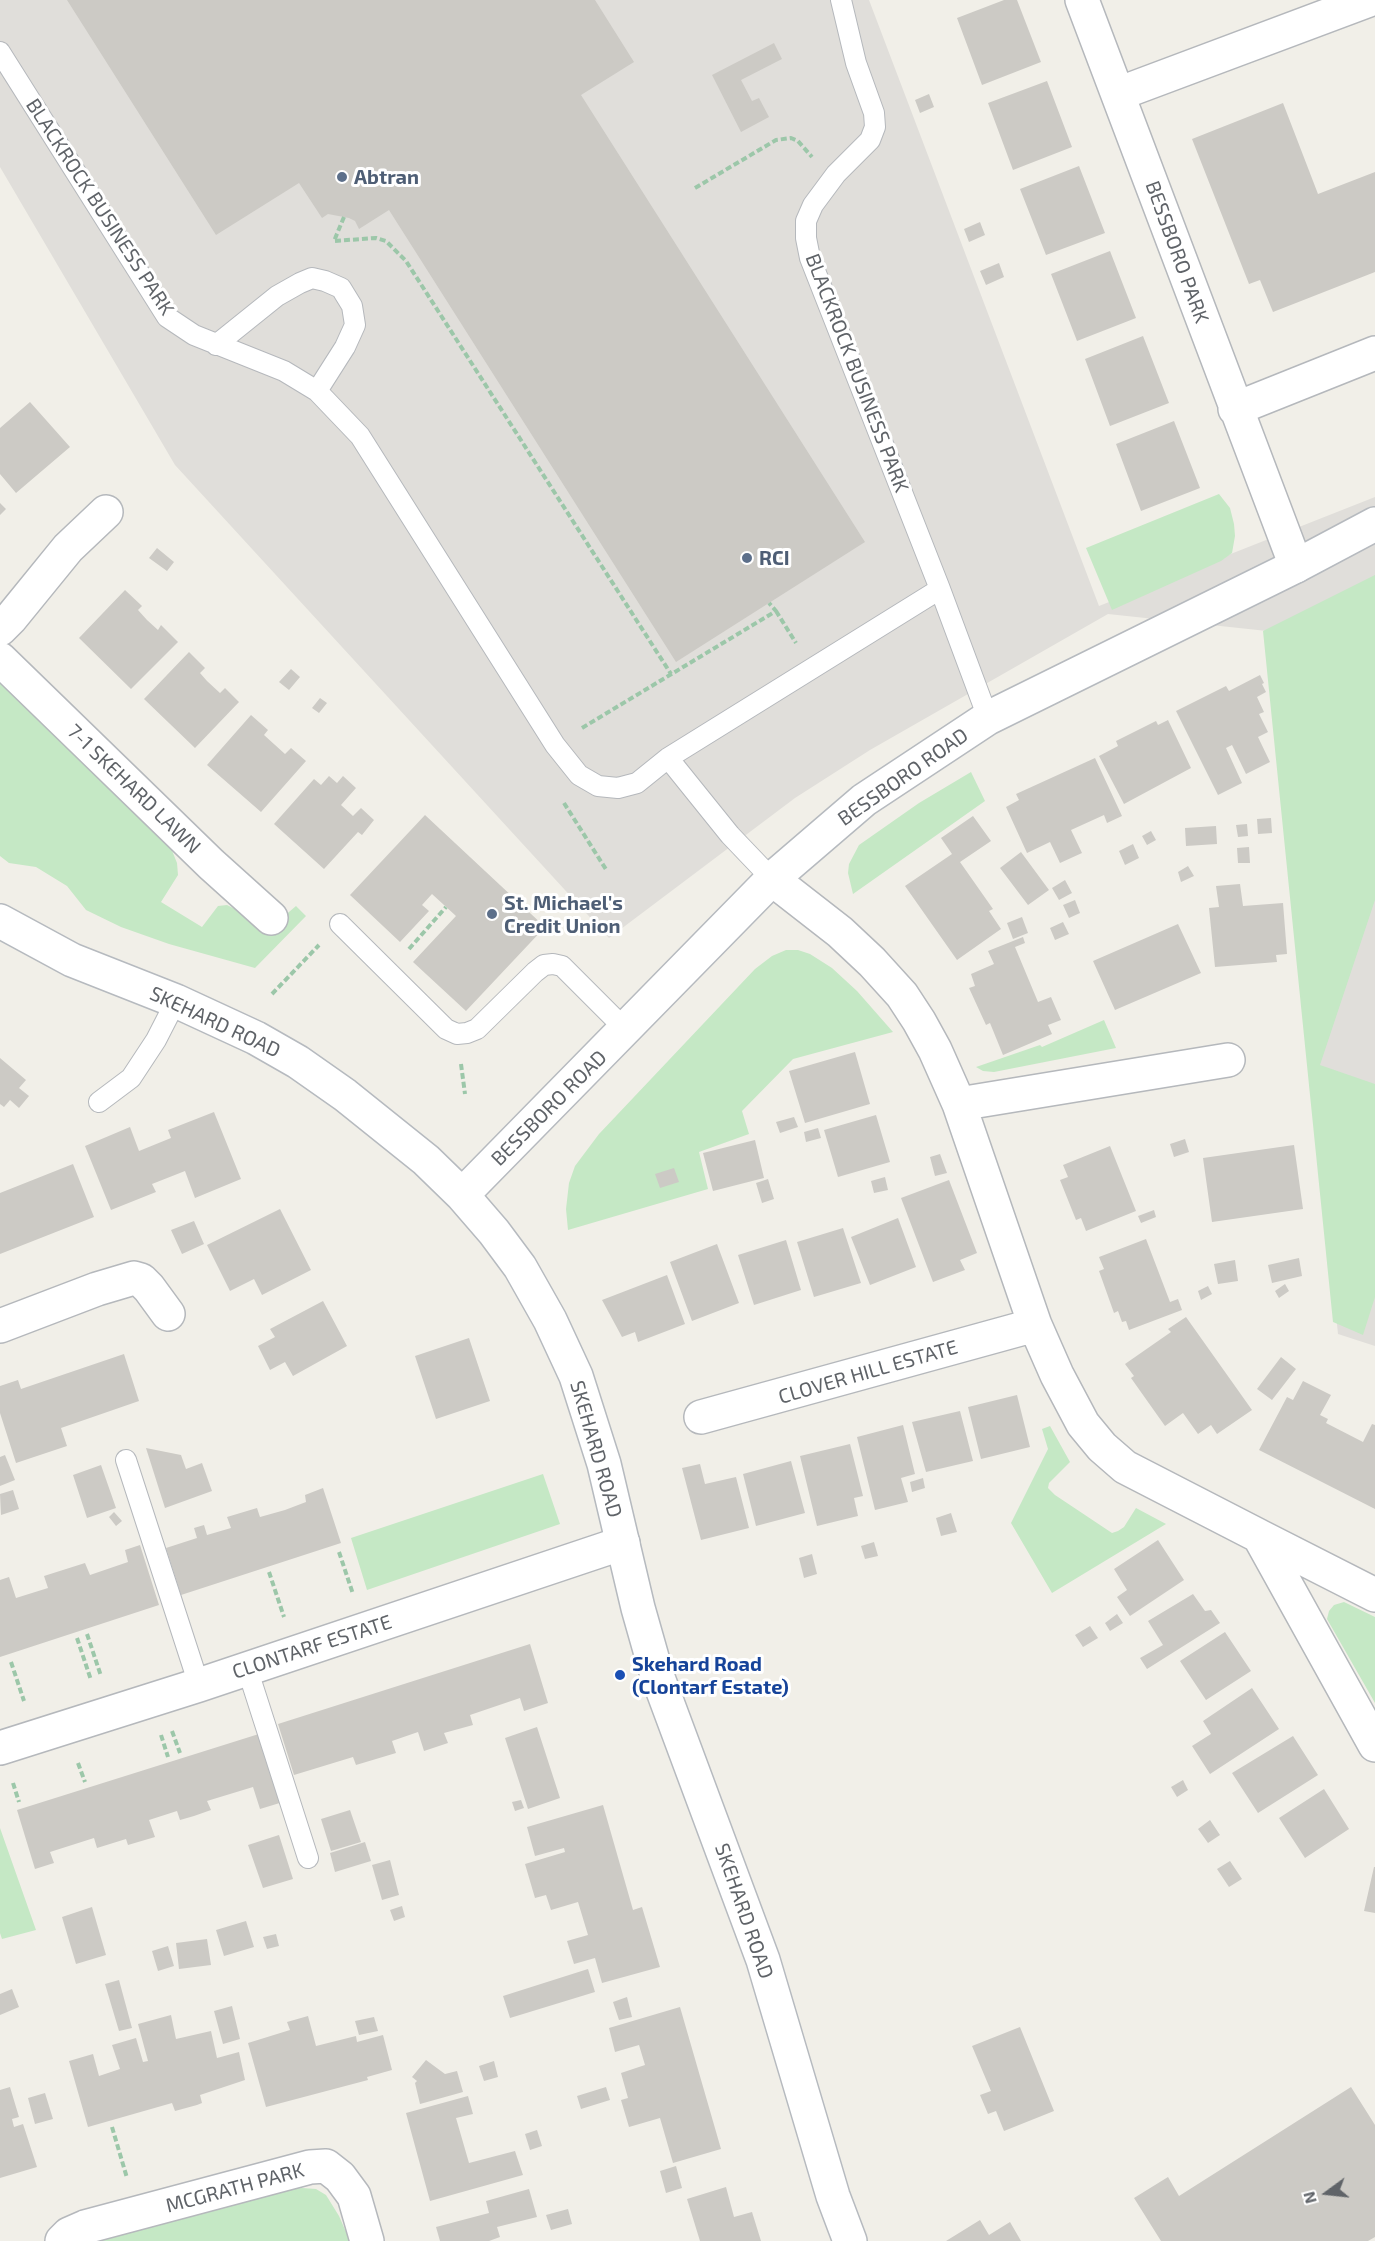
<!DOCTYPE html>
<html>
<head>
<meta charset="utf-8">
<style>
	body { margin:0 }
	#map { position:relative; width:1375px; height:2241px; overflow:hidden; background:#f1efe8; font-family:"Exo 2",sans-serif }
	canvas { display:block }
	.north { position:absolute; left:1297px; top:2163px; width:60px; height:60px; -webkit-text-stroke:4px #fff; paint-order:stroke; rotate:255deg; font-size:16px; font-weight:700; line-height:24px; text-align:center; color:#5f6368 }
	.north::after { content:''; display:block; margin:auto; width:21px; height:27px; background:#5f6368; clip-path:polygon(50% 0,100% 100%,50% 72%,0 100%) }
</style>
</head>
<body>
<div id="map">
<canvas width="1375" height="2241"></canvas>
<div class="north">N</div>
</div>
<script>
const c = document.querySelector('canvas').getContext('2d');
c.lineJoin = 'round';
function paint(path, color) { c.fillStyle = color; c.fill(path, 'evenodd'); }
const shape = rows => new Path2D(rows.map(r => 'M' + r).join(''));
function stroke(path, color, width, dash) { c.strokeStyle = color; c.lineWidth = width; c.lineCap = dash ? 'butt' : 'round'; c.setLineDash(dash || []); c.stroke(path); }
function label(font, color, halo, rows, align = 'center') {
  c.font = font + ' "Exo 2",sans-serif'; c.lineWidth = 6; c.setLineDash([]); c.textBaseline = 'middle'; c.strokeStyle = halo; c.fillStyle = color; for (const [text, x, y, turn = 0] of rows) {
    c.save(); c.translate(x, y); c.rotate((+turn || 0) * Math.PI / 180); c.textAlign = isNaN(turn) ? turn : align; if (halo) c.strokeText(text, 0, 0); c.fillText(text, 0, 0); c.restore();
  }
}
paint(shape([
	[0,0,869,0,1099,606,1375,497,1375,1346,1338,1334,1267,631,1108,614,870,750,795,798,609,938,175,465,0,167]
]), '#e0deda');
paint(shape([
	[1219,494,1230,508,1234,524,1235,536,1232,553,1221,561,1112,610,1086,548],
	[1375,575,1375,900,1320,1065,1375,1084,1375,1297,1363,1335,1333,1322,1263,631],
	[0,679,169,843,177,863,178,875,161,902,202,927,218,906,227,905,267,925,276,923,296,906,306,916,255,968,169,944,121,927,86,910,67,886,36,867,9,863,0,856],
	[971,772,985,801,853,894,848,873,849,864,859,845,919,803],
	[786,950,798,950,810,954,832,968,857,991,893,1032,793,1059,742,1111,749,1134,699,1152,708,1189,568,1230,566,1209,569,1183,575,1166,599,1134,755,969,772,956],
	[1104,1020,1116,1048,994,1072,983,1071,976,1067,1040,1045,1042,1047],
	[1050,1426,1070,1462,1049,1483,1048,1488,1055,1495,1112,1533,1118,1531,1124,1527,1136,1508,1166,1524,1052,1593,1011,1523,1048,1449,1042,1429],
	[543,1474,560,1524,367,1590,351,1538],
	[1344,1602,1375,1617,1375,1703,1327,1619,1329,1611,1334,1605],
	[0,1828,36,1930,2,1939,0,1933],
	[302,2188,316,2189,326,2195,339,2216,350,2241,87,2241,280,2190]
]), '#c5e8c5');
paint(shape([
	[67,0,595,0,634,62,581,95,865,542,676,662,389,210,359,229,355,221,349,218,328,214,322,218,299,183,216,235],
	[1004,0,1017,0,1041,62,982,85,957,18],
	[774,43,782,59,741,80,752,101,759,98,769,117,741,132,712,75],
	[1047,81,1072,147,1013,170,988,103],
	[929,94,934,107,920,113,915,100],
	[1283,103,1318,194,1375,172,1375,272,1273,312,1260,280,1249,284,1192,139],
	[1079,166,1105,233,1046,255,1020,189],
	[980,222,985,235,969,242,964,229],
	[1110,251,1136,318,1077,341,1051,274],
	[999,263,1004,277,986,285,980,271],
	[1143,336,1169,403,1110,426,1085,359],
	[30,402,70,447,16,493,0,474,0,428],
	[1174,421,1200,488,1141,511,1116,444],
	[0,503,6,509,0,515],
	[157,548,174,562,167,571,149,558],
	[125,590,142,606,138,610,147,620,158,630,161,625,178,642,131,689,79,638],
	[189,652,205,668,200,673,207,681,220,693,225,688,239,702,195,748,144,699],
	[291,669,300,677,289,690,279,682],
	[1260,675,1264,683,1262,684,1266,692,1257,697,1264,712,1259,714,1268,732,1258,737,1270,762,1246,774,1232,745,1226,748,1242,783,1218,795,1176,711,1226,686,1229,691],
	[320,698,327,703,319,713,312,708],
	[251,715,268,730,264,735,285,754,291,748,306,761,261,812,207,765],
	[1168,720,1191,768,1124,804,1099,756,1118,746,1116,741,1156,721,1158,725],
	[1095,758,1122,816,1107,823,1104,815,1071,830,1082,853,1060,863,1050,842,1027,853,1006,807,1019,800,1016,794],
	[329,776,337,783,343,776,356,788,341,805,353,816,361,808,374,820,362,835,358,832,324,869,274,824,314,779,321,785],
	[425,815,545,927,466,1011,413,962,456,916,432,894,422,905,429,911,400,942,350,895],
	[973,816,991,841,960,862,993,909,989,911,1001,929,957,960,905,886,952,854,941,838],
	[1271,818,1272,833,1258,834,1257,819],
	[1247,824,1248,836,1238,837,1236,825],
	[1216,826,1217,844,1186,846,1185,828],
	[1151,831,1156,840,1147,845,1142,836],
	[1133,844,1139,858,1125,865,1119,851],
	[1249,847,1250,863,1238,863,1237,848],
	[1021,852,1049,890,1028,905,1000,868],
	[1188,866,1194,876,1181,882,1178,872],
	[1065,880,1072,893,1059,900,1052,888],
	[1240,884,1243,906,1283,903,1287,954,1276,955,1277,962,1215,967,1209,908,1219,907,1216,886],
	[1075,900,1080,913,1069,918,1063,905],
	[1022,917,1028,933,1013,939,1007,923],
	[1063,922,1069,934,1055,940,1050,928],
	[1178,924,1201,973,1115,1010,1093,961],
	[1023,937,1025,943,1015,947,1038,1002,1051,997,1061,1020,1048,1025,1052,1034,1003,1055,990,1023,986,1025,969,988,975,986,971,974,994,964,988,951],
	[855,1052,870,1104,805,1123,789,1071],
	[0,1058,26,1080,19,1088,29,1096,19,1108,10,1100,4,1107,0,1104],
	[214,1112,241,1179,195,1198,185,1171,152,1184,156,1192,111,1210,85,1146,130,1127,139,1151,171,1138,168,1130],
	[876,1115,890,1162,838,1177,824,1130],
	[794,1117,798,1127,780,1133,776,1122],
	[818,1128,821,1138,806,1142,804,1132],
	[1185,1139,1189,1152,1174,1157,1170,1144],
	[755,1140,764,1178,713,1191,703,1153],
	[1294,1145,1303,1209,1212,1222,1203,1158],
	[1110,1146,1136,1211,1086,1231,1081,1218,1076,1220,1060,1180,1068,1177,1063,1165],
	[940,1154,947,1173,935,1176,930,1157],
	[73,1164,94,1217,0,1254,0,1193],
	[674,1168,679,1182,660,1188,655,1174],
	[885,1177,888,1190,874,1193,871,1181],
	[768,1179,774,1199,762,1203,756,1183],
	[949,1180,977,1253,960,1260,965,1270,933,1282,901,1198],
	[280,1209,311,1270,262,1295,254,1279,230,1291,207,1245],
	[1154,1210,1156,1217,1141,1223,1138,1216],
	[898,1218,916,1267,870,1285,851,1237],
	[194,1221,204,1244,182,1254,171,1230],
	[843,1228,861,1283,814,1297,797,1242],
	[1146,1239,1170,1302,1178,1299,1182,1310,1129,1330,1126,1321,1122,1322,1118,1311,1114,1313,1099,1271,1104,1269,1099,1257],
	[786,1240,801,1290,754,1305,738,1255],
	[717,1244,739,1303,692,1321,670,1262],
	[1299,1258,1302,1276,1272,1283,1268,1265],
	[1235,1260,1238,1281,1218,1284,1214,1264],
	[667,1275,685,1324,638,1342,635,1332,622,1337,602,1300],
	[1285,1284,1289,1291,1279,1298,1275,1291],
	[1208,1286,1212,1294,1201,1300,1198,1291],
	[323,1301,347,1346,293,1376,285,1362,270,1370,258,1346,275,1337,270,1329],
	[1186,1317,1252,1410,1217,1434,1211,1425,1198,1434,1183,1413,1165,1426,1131,1378,1134,1376,1125,1364,1171,1332,1168,1329],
	[469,1338,490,1401,436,1419,415,1356],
	[124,1354,139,1401,61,1428,67,1446,16,1463,0,1413,0,1386,18,1380,21,1389],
	[1281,1357,1296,1369,1272,1400,1257,1389],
	[1303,1381,1331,1395,1320,1415,1328,1419,1326,1423,1363,1442,1372,1424,1375,1425,1375,1509,1259,1450,1287,1397,1293,1400],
	[1017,1395,1030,1447,981,1459,968,1407],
	[960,1411,973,1461,926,1472,912,1422],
	[903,1425,915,1474,901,1478,908,1502,875,1510,857,1437],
	[850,1444,863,1496,854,1498,858,1516,817,1526,800,1456],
	[146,1448,181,1455,186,1469,202,1463,212,1491,165,1508],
	[5,1455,15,1480,0,1486,0,1457],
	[791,1461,805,1513,756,1526,743,1474],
	[700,1464,705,1484,736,1477,749,1528,701,1540,682,1468],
	[101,1465,116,1508,87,1518,73,1475],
	[923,1478,925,1488,912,1492,910,1482],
	[323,1488,341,1543,181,1595,166,1548,197,1538,194,1528,204,1525,207,1535,231,1528,227,1517,257,1508,260,1517,285,1510,306,1502,305,1495],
	[13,1490,19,1509,1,1515,0,1494],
	[114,1512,122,1521,116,1526,109,1517],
	[951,1513,957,1532,941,1536,936,1518],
	[1158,1540,1184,1580,1130,1616,1117,1597,1127,1590,1114,1569],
	[874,1542,878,1556,865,1559,861,1546],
	[140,1545,159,1605,0,1657,0,1580,9,1577,16,1598,48,1588,44,1576,85,1563,90,1575,128,1562,125,1550],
	[812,1554,817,1574,804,1578,799,1558],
	[1193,1594,1205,1611,1211,1610,1220,1623,1147,1669,1140,1658,1163,1645,1148,1621],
	[1117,1614,1123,1623,1110,1631,1105,1623],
	[1090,1626,1098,1638,1083,1647,1075,1635],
	[1225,1632,1251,1671,1206,1700,1180,1661],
	[530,1644,548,1703,524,1711,520,1698,470,1715,473,1725,444,1733,448,1743,424,1751,418,1732,392,1741,396,1753,356,1765,353,1757,294,1775,278,1724],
	[1252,1688,1279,1729,1210,1774,1192,1746,1211,1734,1203,1721],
	[537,1727,560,1798,528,1809,505,1738],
	[262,1733,283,1802,260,1809,253,1787,207,1801,211,1810,194,1816,180,1820,177,1811,149,1820,155,1837,128,1845,126,1839,97,1848,94,1838,50,1852,54,1863,35,1869,17,1810],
	[1293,1736,1318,1775,1258,1813,1232,1773],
	[1183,1780,1188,1790,1177,1797,1171,1787],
	[1324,1789,1349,1829,1305,1858,1279,1818],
	[521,1800,524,1808,515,1811,512,1802],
	[603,1805,633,1910,642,1907,660,1967,602,1983,595,1958,574,1964,567,1941,588,1935,578,1902,551,1910,546,1895,535,1898,525,1864,565,1852,564,1848,535,1856,527,1827],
	[350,1810,361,1842,331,1851,321,1819],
	[1210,1820,1220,1835,1208,1843,1198,1829],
	[279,1835,293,1879,263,1888,248,1845],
	[365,1842,371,1861,335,1872,330,1853],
	[390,1860,399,1895,382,1900,372,1865],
	[1230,1861,1242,1879,1229,1887,1217,1869],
	[1374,1867,1375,1867,1375,1913,1364,1911],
	[402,1906,405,1917,394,1921,390,1910],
	[92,1907,106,1955,76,1964,62,1917],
	[246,1921,254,1947,224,1956,216,1930],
	[276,1934,279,1946,267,1949,263,1937],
	[207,1939,211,1965,179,1969,176,1943],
	[168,1946,174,1966,158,1971,152,1951],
	[588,1969,595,1992,510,2018,503,1996],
	[119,1980,132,2028,119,2031,105,1984],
	[12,1989,19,2007,0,2015,0,1994],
	[627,1997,632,2017,619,2020,613,2002],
	[232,2006,240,2039,223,2044,214,2011],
	[680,2007,721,2149,673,2163,660,2118,629,2127,621,2100,628,2098,621,2073,645,2065,639,2045,615,2052,609,2028],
	[171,2015,176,2039,211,2031,217,2058,239,2052,245,2080,200,2095,202,2103,197,2105,175,2111,172,2103,88,2127,69,2061,93,2054,99,2076,120,2069,112,2045,136,2038,143,2062,148,2061,138,2024],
	[308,2016,316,2046,356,2036,357,2042,383,2035,392,2070,367,2077,368,2080,266,2107,248,2043,290,2030,287,2022],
	[374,2017,378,2031,359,2035,355,2021],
	[1020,2027,1054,2111,1004,2131,996,2111,988,2114,980,2095,991,2091,972,2046],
	[426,2060,445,2074,457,2071,463,2092,420,2104,415,2083,417,2081,412,2077],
	[494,2061,498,2077,484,2081,479,2066],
	[10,2087,19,2117,12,2119,14,2127,23,2124,37,2167,0,2178,0,2090],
	[606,2087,610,2100,581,2109,577,2096],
	[1351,2087,1375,2125,1375,2237,1368,2241,1161,2241,1134,2198,1168,2177,1179,2196],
	[45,2093,53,2119,35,2124,28,2098],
	[468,2096,473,2114,456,2118,469,2163,515,2151,523,2175,430,2201,406,2113],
	[537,2130,542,2146,530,2150,525,2134],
	[676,2166,682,2188,666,2193,660,2171],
	[726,2187,734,2217,752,2212,761,2241,700,2241,687,2199],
	[529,2189,537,2217,497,2227,500,2237,489,2241,440,2241,436,2227,489,2213,486,2201],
	[568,2209,572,2224,551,2230,546,2215],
	[980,2220,989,2235,1010,2222,1021,2241,946,2241]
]), '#cccac5');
const lane = shape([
	[0,52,167,317,194,335,284,371,317,391,360,436,555,745,579,775,598,786,618,788,637,783,668,758,940,589,810,258,806,238,806,221,813,205,836,174,870,140,875,127,874,113,856,63,841,0],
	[216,345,277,296,300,283,312,278,325,281,341,288,352,306,355,325,345,347,317,391],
	[940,589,988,718],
	[668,758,730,835,772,879],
	[340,924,446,1029,457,1034,467,1033,477,1029,535,972,544,965,553,964,562,966,626,1030],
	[99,1102,131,1078,156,1040,176,1001],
	[126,1460,199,1685],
	[247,1668,308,1858]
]);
const street = shape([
	[1082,0,1296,566],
	[1118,94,1369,0],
	[1235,409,1375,353],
	[0,629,11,618,68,548,106,512],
	[0,659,211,864,271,918],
	[772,879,840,932,872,962,902,995,919,1021,935,1050,959,1104],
	[1228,1060,959,1104,1035,1325,1057,1375,1083,1424,1102,1447,1125,1467,1259,1536,1375,1745],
	[0,1326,97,1289,134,1278,141,1280,149,1288,168,1314],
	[701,1417,1035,1325],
	[1259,1536,1375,1595],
	[0,1748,199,1685,623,1543],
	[62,2241,69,2234,85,2227,310,2167,326,2166,340,2177,354,2196,367,2241]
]);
const secondary = shape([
	[0,921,72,960,176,1001,256,1038,298,1062,345,1095,426,1160,462,1195,494,1232,520,1267,550,1320,576,1376,604,1464,638,1608,657,1675,763,1960,833,2196,850,2241],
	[462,1195,772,879,864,800,988,718,1296,566,1375,524]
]);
stroke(lane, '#b5b8bc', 22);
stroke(street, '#b5b8bc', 36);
stroke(secondary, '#b6babf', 36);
stroke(shape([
	[695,188,776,140,791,138,798,141,812,157],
	[344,217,334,241,376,238,386,241,406,261,671,674],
	[776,611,796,643],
	[582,728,776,611,769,603],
	[564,803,607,871],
	[409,949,446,907],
	[272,994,319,945],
	[461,1064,465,1094],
	[339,1552,353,1594],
	[269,1572,284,1617],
	[87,1634,101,1676],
	[77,1638,91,1680],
	[11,1662,24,1701],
	[172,1731,180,1753],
	[161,1735,168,1757],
	[78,1763,85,1782],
	[13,1783,19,1802],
	[112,2127,127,2178]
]), '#9cc7a9', 4, [6, 3]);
stroke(lane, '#fff', 20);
stroke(street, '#fff', 33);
stroke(secondary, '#fff', 33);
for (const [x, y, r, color] of [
	[342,177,6,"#5c6f8a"],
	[747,558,6,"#5c6f8a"],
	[492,914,6,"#5c6f8a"],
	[620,1675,6,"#1a4fb4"]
]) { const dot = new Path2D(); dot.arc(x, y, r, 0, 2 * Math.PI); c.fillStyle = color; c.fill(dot); stroke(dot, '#fff', 2); }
label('bold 20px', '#4e5e75', '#fff', [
	["Abtran",354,177],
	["RCI",759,558],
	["St. Michael's",504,903],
	["Credit Union",504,926]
], 'left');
label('20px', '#5f6368', '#fff', [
	["BLACKROCK BUSINESS PARK",100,207,57],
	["BESSBORO PARK",1177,252,70],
	["BLACKROCK BUSINESS PARK",857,373,69],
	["BESSBORO ROAD",903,777,-35],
	["7-1 SKEHARD LAWN",134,789,44],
	["SKEHARD ROAD",215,1022,25],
	["BESSBORO ROAD",549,1108,-45],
	["CLOVER HILL ESTATE",868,1372,-16],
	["SKEHARD ROAD",596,1449,74],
	["CLONTARF ESTATE",312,1647,-18],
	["SKEHARD ROAD",744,1911,71],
	["MCGRATH PARK",235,2188,-15]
]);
label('bold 20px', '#164399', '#fff', [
	["Skehard Road",632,1664],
	["(Clontarf Estate)",632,1687]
], 'left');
</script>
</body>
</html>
